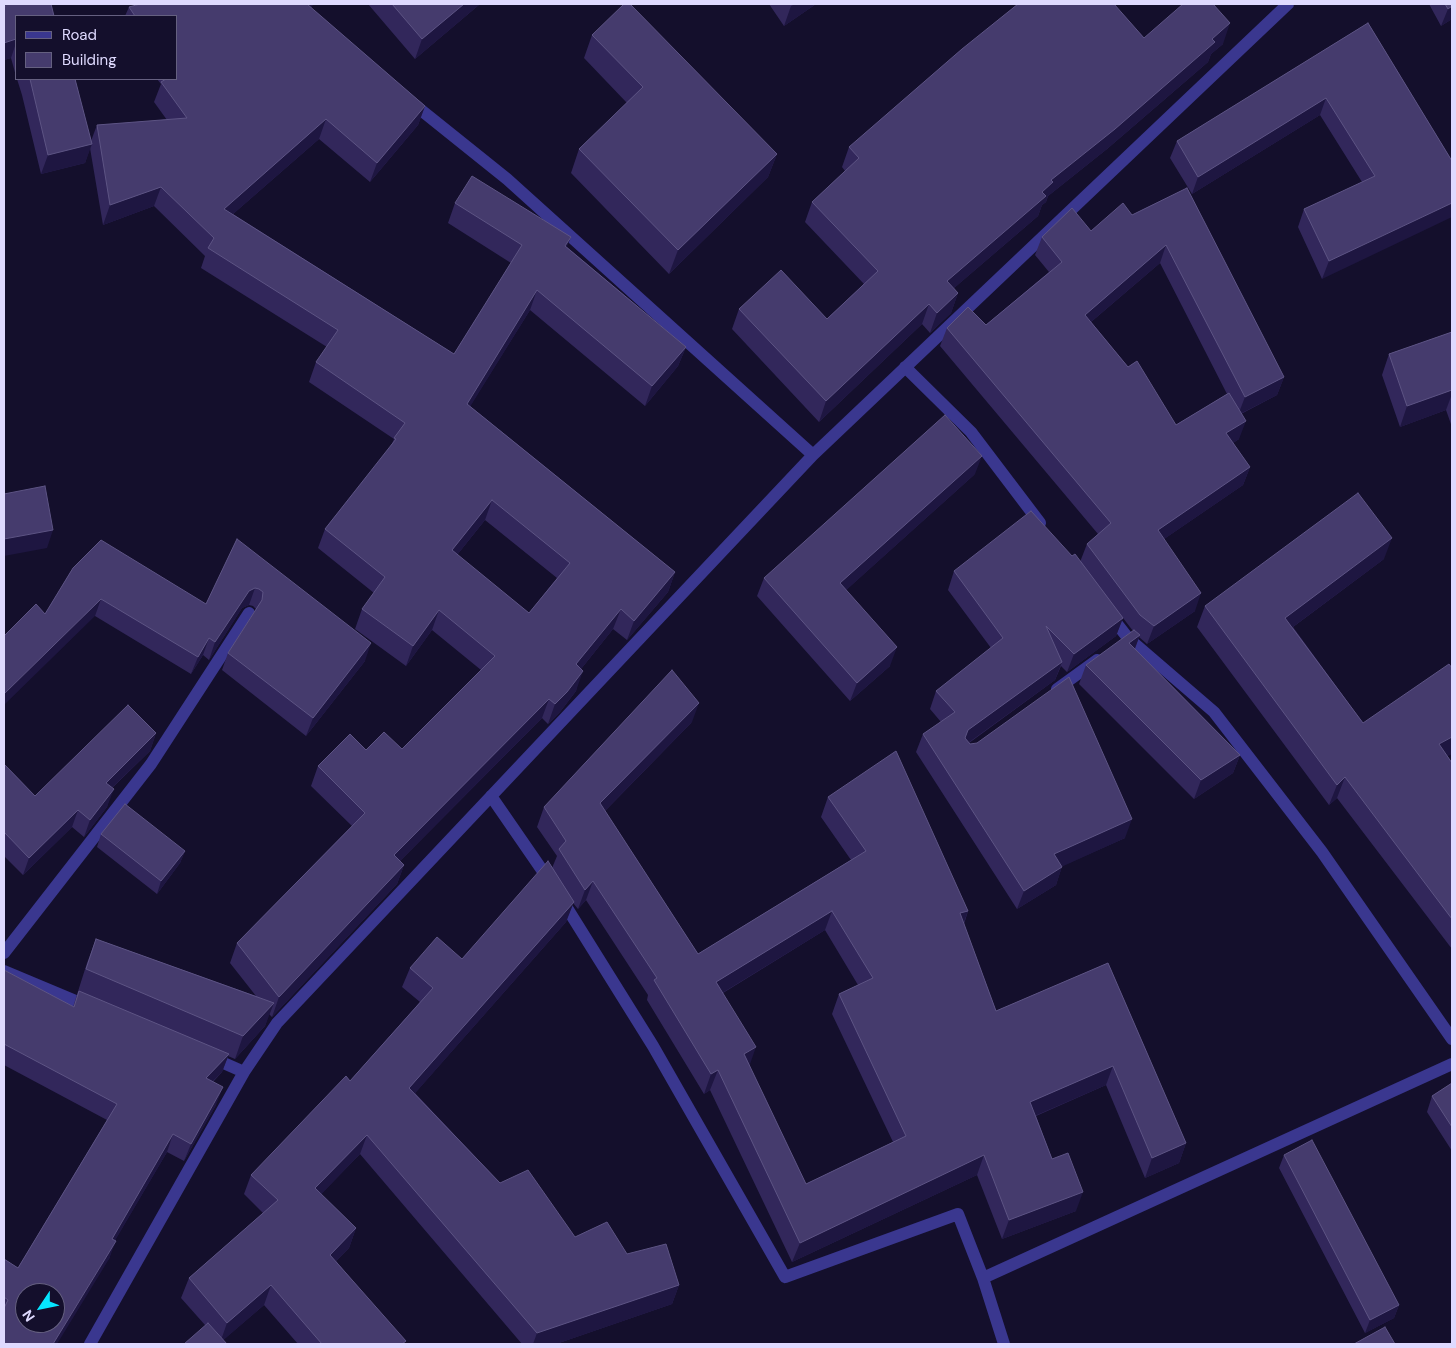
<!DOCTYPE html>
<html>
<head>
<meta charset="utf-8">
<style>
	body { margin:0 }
	#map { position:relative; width:1456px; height:1348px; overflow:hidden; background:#140f2c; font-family:"DM Sans",sans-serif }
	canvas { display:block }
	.frame { position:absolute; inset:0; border:5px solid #dfdaff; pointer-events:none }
	.legend { position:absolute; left:15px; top:15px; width:162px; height:65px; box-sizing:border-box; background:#140f2c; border:1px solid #656080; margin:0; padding:6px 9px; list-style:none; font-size:15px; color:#dfdaff }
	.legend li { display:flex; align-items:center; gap:10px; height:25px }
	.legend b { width:25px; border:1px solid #656080 }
	.north { position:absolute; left:15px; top:1283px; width:50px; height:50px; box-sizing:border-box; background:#140f2c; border:1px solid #656080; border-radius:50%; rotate:236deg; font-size:14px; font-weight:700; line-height:20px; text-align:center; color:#dfdaff }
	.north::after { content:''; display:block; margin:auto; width:18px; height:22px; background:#06e5ff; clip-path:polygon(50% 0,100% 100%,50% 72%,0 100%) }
</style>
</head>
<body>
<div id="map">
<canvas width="1456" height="1348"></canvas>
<div class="frame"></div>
<ul class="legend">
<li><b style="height:6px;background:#3a378f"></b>Road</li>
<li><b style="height:14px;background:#453b6d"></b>Building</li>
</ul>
<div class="north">N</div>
</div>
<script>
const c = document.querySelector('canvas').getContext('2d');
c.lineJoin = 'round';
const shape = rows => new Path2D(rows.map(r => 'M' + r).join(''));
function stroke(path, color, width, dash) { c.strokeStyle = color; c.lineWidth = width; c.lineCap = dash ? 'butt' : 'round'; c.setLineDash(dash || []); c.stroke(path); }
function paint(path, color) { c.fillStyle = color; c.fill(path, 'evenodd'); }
stroke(shape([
	[411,102,507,179,813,455],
	[905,367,971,432,1040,523],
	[1110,615,1128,638,1214,712,1322,852,1452,1039],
	[1057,689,1097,660],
	[491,796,551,883],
	[562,900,653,1046,785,1277,958,1214,983,1278,1452,1064],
	[4,953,151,764,249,613],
	[4,971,90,1007],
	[210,1057,244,1072],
	[983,1278,1004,1344],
	[90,1344,244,1072,277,1023,813,455,1288,4]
]), '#3a378f', 12);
paint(shape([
	[4,4,16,16,16,76,11,58,4,60],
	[313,4,311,8,425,106,418,125,370,182,319,139,233,214,454,354,511,263,448,223,455,203,567,247,686,347,678,366,645,406,530,310,470,406,675,572,668,592,627,640,613,629,581,669,576,691,560,712,548,724,542,718,400,861,404,865,397,884,272,1017,269,1014,265,1026,235,1059,228,1056,222,1072,213,1082,216,1105,184,1161,167,1152,115,1240,109,1259,4,1344,4,1259,18,1268,107,1120,4,1065,4,970,73,1007,87,963,96,939,256,996,230,963,237,943,352,826,311,786,318,766,366,750,402,749,481,670,432,630,406,666,355,629,362,609,374,593,318,548,325,529,391,446,394,439,309,382,316,362,327,347,201,268,205,256,154,206,103,225,90,148,85,163,41,174,22,95,17,79,75,79,91,141,97,125,167,120,154,102,161,84,157,79,176,79,176,16,125,16,129,7],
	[485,520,557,578,529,613,457,555],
	[368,4,480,4,415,59],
	[769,4,816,4,784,26],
	[1429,4,1452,4,1452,19,1441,26],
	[1368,23,1452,161,1322,279,1298,227,1304,209,1362,182,1320,115,1192,194,1170,158,1177,141],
	[592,35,777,154,768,177,669,274,571,173,579,149,627,103,584,58],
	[1144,38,1223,44,1211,54,1208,62,1107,149,1048,196,1046,202,1042,205,1038,216,954,288,958,293,951,313,930,333,922,324,819,422,732,329,739,309,827,319,864,284,805,222,812,202,845,171,842,167,849,147],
	[1187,188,1284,377,1277,395,1241,414,1239,439,1233,443,1250,467,1243,485,1164,539,1195,611,1147,644,1139,637,1135,649,1240,755,1233,773,1194,799,1079,684,1086,665,1133,631,1123,618,1116,636,1067,672,1061,666,1055,680,969,743,1125,838,1062,866,1056,885,1017,909,916,752,923,734,941,722,930,709,936,691,991,648,948,590,954,571,1072,556,1080,562,1087,544,1098,534,940,346,947,328,986,325,1049,272,1035,255,1042,237,1091,231,1132,215],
	[1160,263,1227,394,1176,425,1091,322],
	[1452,332,1452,427,1446,410,1400,427,1382,375,1389,354],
	[975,474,846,590,890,666,850,701,757,596,764,578],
	[237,539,365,661,306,736,222,670,228,653,256,609,253,606,249,605,242,608,209,660,203,655,191,674,95,616,45,614,73,568,206,604],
	[1384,559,1293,627,1363,723,1448,757,1452,763,1452,949,1337,798,1329,805,1197,627,1205,606],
	[692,722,605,811,698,954,851,860,821,817,828,797,968,911,964,924,996,1011,1108,963,1186,1143,1179,1163,1145,1178,1106,1085,1036,1116,1052,1159,1076,1211,1002,1239,977,1175,792,1262,710,1090,704,1094,647,1000,648,995,586,900,578,909,573,903,566,922,415,1093,500,1183,575,1237,627,1254,679,1285,672,1304,556,1344,522,1344,360,1154,321,1194,356,1228,349,1248,336,1261,405,1344,298,1344,264,1305,223,1340,205,1325,181,1298,189,1278,263,1213,244,1194,251,1175,350,1081,420,1002,402,987,410,968,462,959,552,868,557,856,537,827,544,807],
	[825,930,858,985,839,994,832,1014,893,1142,806,1184,749,1065,723,993],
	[156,733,150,751,112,788,107,807,84,837,72,827,23,875,4,856,4,764,35,796],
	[101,834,185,851,180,863,157,894,97,847],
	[1452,1083,1452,1151,1427,1112,1432,1096],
	[1284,1155,1399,1305,1394,1318,1365,1333,1279,1168]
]), '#32275b');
paint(shape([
	[307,4,313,4,308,16],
	[464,4,480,4,415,59,422,39],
	[795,4,816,4,784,26,791,6],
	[1452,6,1452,19,1441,26,1448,9],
	[1230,23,1223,44,1211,54,1208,62,1107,149,1048,196,1046,202,1042,205,1038,216,939,301,947,281,1042,192,1051,180],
	[16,39,16,43,11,58,4,60,4,43],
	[1326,98,1320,115,1192,194,1198,177],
	[425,106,418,125,370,182,377,163],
	[326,119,319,139,217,228,224,209],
	[92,144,85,163,41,174,48,155],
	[777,154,768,177,669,274,678,250],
	[161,187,154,206,103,225,110,205],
	[1452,203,1452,217,1322,279,1329,261],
	[571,237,563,256,565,246],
	[1166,245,1160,263,1078,333,1085,315],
	[537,290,530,310,460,423,467,404],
	[958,293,951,313,930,333,937,313],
	[929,304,922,324,819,422,826,401],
	[686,347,678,366,645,406,652,386],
	[1284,377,1277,395,1238,415,1245,397],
	[1452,390,1452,394,1446,410,1400,427,1407,406],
	[1246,421,1239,439,1220,451,1226,433],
	[982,456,975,474,833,602,840,583],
	[1250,467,1243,485,1151,548,1158,530],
	[492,500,485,520,445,570,452,550],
	[53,530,47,548,4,556,4,539],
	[1392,538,1384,559,1278,638,1285,618],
	[675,572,668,592,627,640,634,621],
	[255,588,249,605,242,608,209,660,215,642,249,591],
	[1201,593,1195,611,1147,644,1154,626],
	[101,599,95,616,4,705,4,694],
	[621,609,613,629,569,684,576,664],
	[439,610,432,630,406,666,413,646],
	[1123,618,1116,636,1067,672,1074,654],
	[1140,635,1133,653,1129,643],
	[209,638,203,655,191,674,198,657],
	[371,643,365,661,306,736,313,718],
	[897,647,890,666,850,701,857,683],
	[1062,662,1055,680,961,748,968,730],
	[583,671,576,691,560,712,548,724,555,704],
	[549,699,542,718,387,874,394,855],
	[699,703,692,722,593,823,600,803],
	[156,733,150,751,99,800,106,783],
	[1452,737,1452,754,1431,765,1439,744],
	[1240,755,1233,773,1194,799,1201,780],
	[1345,777,1337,798,1329,805,1337,785],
	[114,789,107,807,84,837,90,820],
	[78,810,72,827,23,875,29,858],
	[1132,819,1125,838,1048,873,1054,854],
	[185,851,180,863,157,894,161,881],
	[404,865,397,884,272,1017,279,997],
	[1062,867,1056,885,1017,909,1024,891],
	[593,881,586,900,578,909,585,890],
	[574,902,566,922,402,1108,409,1088],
	[832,911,825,930,709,1001,716,982],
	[968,911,961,930,960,913],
	[274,1003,265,1026,235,1059,243,1036],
	[756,1047,749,1067,744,1054],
	[229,1054,222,1072,199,1095,206,1078],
	[1113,1066,1106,1085,1023,1121,1030,1102],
	[718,1070,710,1090,704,1094,711,1074],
	[223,1087,216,1105,184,1161,191,1144],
	[173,1134,167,1152,106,1256,112,1239],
	[367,1135,360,1154,308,1208,315,1188],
	[1186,1143,1179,1163,1145,1178,1152,1158],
	[984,1155,977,1175,792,1262,800,1243],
	[1083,1192,1076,1211,1002,1239,1009,1220],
	[356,1228,349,1248,323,1274,330,1255],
	[116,1241,109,1259,57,1344,53,1344],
	[271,1285,264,1305,220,1343,227,1323],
	[679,1285,672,1304,556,1344,533,1344,537,1333],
	[1399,1305,1394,1318,1365,1333,1370,1320]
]), '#1e1641');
const building = shape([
	[4,4,51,4,54,16,16,16,16,39,4,43,4,7,5,7,4,4],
	[140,4,307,4,425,106,377,163,326,119,224,209,454,354,522,245,455,203,472,176,571,237,565,246,686,347,652,386,537,290,467,404,675,572,634,621,621,609,576,664,583,671,567,692,555,704,549,699,394,855,404,865,279,997,237,943,365,813,318,766,350,734,366,750,384,732,402,749,495,656,439,610,413,646,362,609,385,577,325,529,396,439,394,438,405,423,316,362,338,330,208,248,214,238,161,187,110,205,97,125,187,118,161,82,166,79,176,79,176,16,135,16,129,7,140,4],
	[492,500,570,563,529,613,452,550,492,500],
	[392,4,464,4,422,39,392,4],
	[624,4,630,4,777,154,678,250,579,149,643,87,592,35,624,4],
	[1018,4,1114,4,1144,38,1183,4,1213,4,1230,23,1212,39,1215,42,1115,129,1051,180,1053,182,1042,192,1046,196,947,281,958,293,937,313,929,304,826,401,739,309,781,270,827,319,878,271,812,202,859,158,849,147,962,49,1018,4],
	[1445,4,1452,4,1452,6,1448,9,1445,4],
	[1368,23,1452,161,1452,203,1329,261,1304,209,1375,176,1326,98,1198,177,1177,141,1368,23],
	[30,79,75,79,92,144,48,155,30,79],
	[1187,188,1284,377,1245,397,1166,245,1085,315,1128,367,1137,361,1176,425,1229,393,1246,421,1226,433,1250,467,1158,530,1201,593,1154,626,1140,615,1087,544,1111,523,947,328,968,307,986,325,1062,262,1042,237,1072,208,1091,231,1123,203,1132,215,1187,188],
	[1452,332,1452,390,1407,406,1389,354,1452,332],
	[945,415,982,456,840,583,897,647,857,683,764,578,945,415],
	[45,486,53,530,4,539,4,494,45,486],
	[1358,493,1392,538,1285,618,1363,723,1449,664,1452,668,1452,737,1439,744,1452,763,1452,919,1345,777,1337,785,1205,606,1358,493],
	[1031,511,1072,556,1075,554,1123,618,1074,654,1046,626,1062,662,968,730,965,738,970,744,977,743,1069,677,1132,819,1054,854,1062,867,1024,891,923,734,955,712,936,691,1003,638,954,571,1031,511],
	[237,539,371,643,313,718,228,653,262,600,263,592,259,589,255,588,249,591,215,642,209,638,198,657,101,599,4,694,4,636,36,604,45,614,73,568,101,540,206,604,237,539],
	[1134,630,1140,635,1129,643,1240,755,1201,780,1086,665,1134,630],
	[672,670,699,703,600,803,698,954,866,851,828,797,896,751,968,911,960,913,996,1011,1108,963,1186,1143,1152,1158,1113,1066,1030,1102,1052,1159,1068,1153,1083,1192,1009,1220,984,1155,800,1243,718,1070,711,1074,654,980,657,978,593,881,585,890,559,849,566,841,544,807,672,670],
	[832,911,873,978,839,994,906,1136,806,1184,744,1054,756,1047,716,982,832,911],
	[128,705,156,733,106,783,114,789,90,820,78,810,29,858,4,832,4,764,35,796,128,705],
	[125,804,185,851,161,881,101,834,125,804],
	[548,861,574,902,409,1088,500,1183,528,1170,575,1237,607,1222,627,1254,666,1244,679,1285,537,1333,367,1135,315,1188,356,1228,330,1255,406,1341,402,1344,322,1344,271,1285,227,1323,189,1278,278,1200,251,1175,346,1076,350,1081,433,988,410,968,437,937,462,959,548,861],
	[96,939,274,1003,243,1036,86,969,96,939],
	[4,970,74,1007,79,991,229,1054,206,1078,223,1087,191,1144,173,1134,112,1239,116,1241,53,1344,4,1344,4,1308,8,1300,4,1297,4,1259,18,1268,117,1104,4,1044,4,970],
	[25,1293,55,1293,55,1323,25,1323,25,1293],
	[1452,1083,1452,1127,1432,1096,1452,1083],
	[1312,1140,1399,1305,1370,1320,1284,1155,1312,1140],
	[208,1323,227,1344,184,1344,208,1323],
	[1385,1327,1395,1344,1354,1344,1385,1327]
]);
paint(building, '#453b6d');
stroke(building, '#5d5484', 1);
</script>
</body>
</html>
